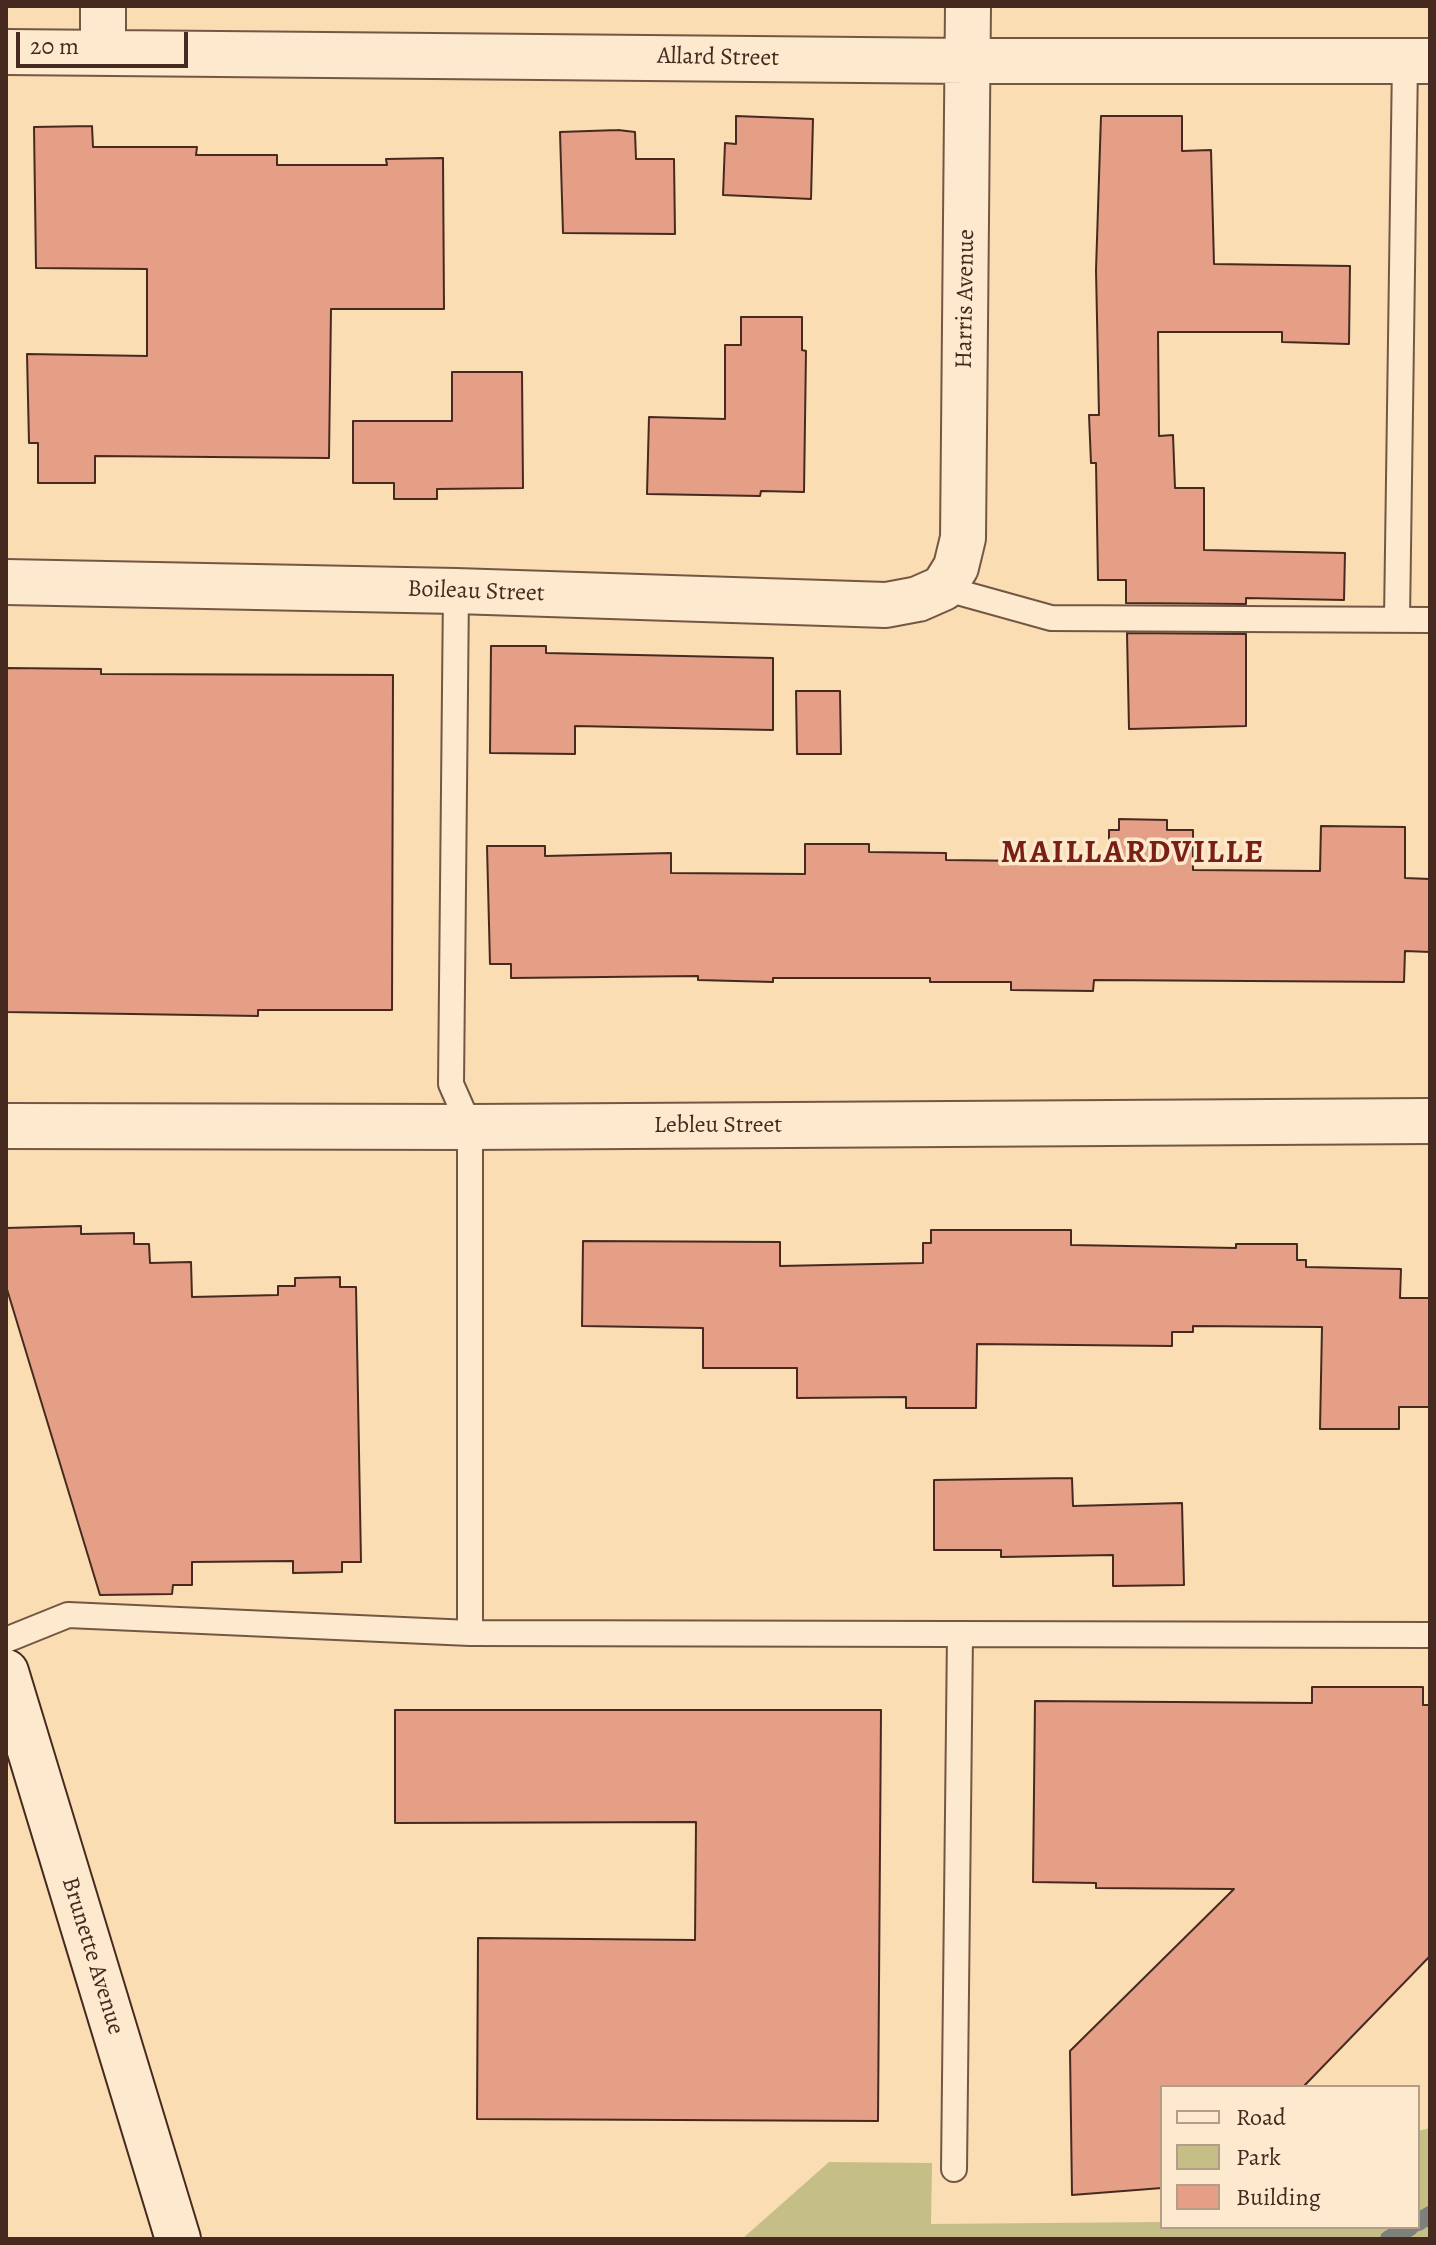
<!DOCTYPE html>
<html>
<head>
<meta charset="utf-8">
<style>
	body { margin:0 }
	#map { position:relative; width:1436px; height:2245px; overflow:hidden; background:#faddb3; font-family:Alegreya,serif }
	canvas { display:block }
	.frame { position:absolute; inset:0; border:8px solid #462a20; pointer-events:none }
	.legend { position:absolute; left:1160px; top:2085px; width:260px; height:144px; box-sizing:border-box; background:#fce9ce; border:2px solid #b39d88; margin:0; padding:10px 14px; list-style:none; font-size:24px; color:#462a20 }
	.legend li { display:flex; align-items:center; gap:16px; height:40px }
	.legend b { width:40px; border:2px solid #b39d88 }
	.scale { position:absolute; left:16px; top:32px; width:172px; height:36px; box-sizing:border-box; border:4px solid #462a20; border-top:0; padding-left:10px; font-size:24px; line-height:28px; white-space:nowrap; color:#462a20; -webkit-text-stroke:6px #fce9ce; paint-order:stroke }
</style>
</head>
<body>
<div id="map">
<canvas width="1436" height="2245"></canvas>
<div class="frame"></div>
<ul class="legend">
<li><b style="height:10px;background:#fce9ce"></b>Road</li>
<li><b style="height:22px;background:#c6be87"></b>Park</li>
<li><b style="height:22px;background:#e49f86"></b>Building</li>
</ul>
<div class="scale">20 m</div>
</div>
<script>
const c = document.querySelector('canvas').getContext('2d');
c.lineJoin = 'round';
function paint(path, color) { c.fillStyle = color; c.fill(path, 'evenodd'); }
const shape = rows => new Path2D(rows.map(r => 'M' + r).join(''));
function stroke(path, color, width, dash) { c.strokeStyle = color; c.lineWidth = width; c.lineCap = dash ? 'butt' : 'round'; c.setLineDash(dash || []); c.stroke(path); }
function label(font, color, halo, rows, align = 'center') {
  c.font = font + ' Alegreya,serif'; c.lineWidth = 7; c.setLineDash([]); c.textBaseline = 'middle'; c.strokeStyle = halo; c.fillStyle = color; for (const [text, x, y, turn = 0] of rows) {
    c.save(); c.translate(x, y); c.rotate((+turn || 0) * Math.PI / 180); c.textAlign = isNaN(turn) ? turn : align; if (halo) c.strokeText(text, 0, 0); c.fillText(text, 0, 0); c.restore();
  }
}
paint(shape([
	[1430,2128,1430,2239,742,2239,829,2162,932,2163,931,2224,1162,2222,1162,2227,1418,2227,1418,2131]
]), '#c6be87');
stroke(shape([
	[1418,2222,1430,2215],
	[1389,2239,1410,2227]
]), '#7d807b', 18);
const building = shape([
	[736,116,813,119,811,199,723,195,725,143,736,144,736,116],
	[1101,116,1182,116,1182,151,1211,150,1214,264,1350,266,1349,344,1282,342,1282,332,1158,332,1159,436,1173,435,1175,488,1204,488,1204,550,1345,553,1344,600,1246,598,1246,604,1126,603,1126,580,1098,580,1096,463,1091,463,1089,415,1099,415,1096,270,1101,116],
	[92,126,93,147,197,147,196,155,277,155,277,165,387,165,386,159,443,158,444,309,331,309,329,458,95,456,95,483,38,483,38,443,29,443,27,354,147,356,147,269,36,268,34,127,92,126],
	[618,130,635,132,636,159,674,159,675,234,563,233,560,132,618,130],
	[741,317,802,317,802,350,806,351,804,492,761,491,760,496,647,494,649,417,725,419,725,345,741,345,741,317],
	[452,372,522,372,523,488,437,489,437,499,394,499,394,483,353,483,353,421,452,421,452,372],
	[1127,633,1246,634,1246,726,1129,729,1127,633],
	[491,646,546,646,546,653,773,658,773,730,575,726,575,754,490,753,491,646],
	[6,668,101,669,101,674,393,675,392,1010,258,1010,258,1016,6,1012,6,668],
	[796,691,840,691,841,754,797,754,796,691],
	[1119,819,1167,820,1167,830,1193,830,1193,870,1320,871,1321,826,1405,827,1405,878,1430,879,1430,952,1405,951,1404,982,1094,980,1093,991,1011,990,1011,982,930,982,930,978,773,978,773,982,698,980,698,976,511,978,511,964,490,964,487,846,545,846,545,856,671,853,671,873,805,874,805,844,869,844,869,852,946,853,946,860,1109,862,1109,830,1119,830,1119,819],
	[81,1226,81,1234,134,1233,134,1244,149,1244,150,1263,191,1262,192,1297,278,1295,278,1286,295,1286,295,1278,340,1277,340,1287,356,1287,361,1562,342,1562,342,1572,293,1573,293,1561,192,1562,192,1585,173,1585,172,1594,100,1595,6,1286,6,1228,81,1226],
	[931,1230,1071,1230,1071,1245,1236,1248,1236,1244,1297,1244,1297,1260,1306,1260,1306,1267,1401,1269,1400,1298,1430,1298,1430,1407,1399,1407,1399,1429,1320,1429,1322,1327,1193,1326,1193,1332,1172,1332,1172,1346,977,1344,976,1408,906,1408,906,1397,797,1398,797,1368,703,1368,703,1328,582,1326,583,1241,780,1242,780,1266,923,1263,923,1243,931,1243,931,1230],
	[1072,1478,1073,1506,1182,1503,1184,1585,1113,1586,1113,1555,1001,1557,1001,1550,934,1550,934,1480,1072,1478],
	[1312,1687,1423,1687,1423,1705,1430,1705,1430,1956,1303,2087,1162,2087,1162,2188,1072,2195,1070,2051,1234,1889,1096,1888,1096,1883,1033,1882,1035,1701,1312,1703,1312,1687],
	[395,1710,881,1710,878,2121,477,2119,478,1938,695,1940,696,1822,395,1823,395,1710]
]);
paint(building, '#e49f86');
stroke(building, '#462a20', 2);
const service = shape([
	[943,588,1051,618,1430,620],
	[456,591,451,1084,470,1127,470,1633,1430,1635],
	[1397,619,1405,61],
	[6,1640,68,1615,470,1633],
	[954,2169,960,1634]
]);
const minor = shape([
	[103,51,103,6],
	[6,52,967,61,1430,61],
	[6,582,456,591,886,605,918,599,943,588,956,567,963,538,968,6],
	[6,1126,470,1127,1430,1121]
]);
const secondary = shape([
	[6,1672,178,2239]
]);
stroke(service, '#735745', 28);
stroke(minor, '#735745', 48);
stroke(secondary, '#462a20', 48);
stroke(service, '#fce9ce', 24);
stroke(minor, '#fce9ce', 44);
stroke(secondary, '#fce9ce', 44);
label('24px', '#462a20', '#fce9ce', [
	["Allard Street",718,58,1],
	["Harris Avenue",966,299,-89],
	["Boileau Street",476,592,2],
	["Lebleu Street",718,1126],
	["Brunette Avenue",92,1956,73]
]);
c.letterSpacing = '2px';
label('bold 32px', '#7a1f14', '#fce9ce', [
	["MAILLARDVILLE",1133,854]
]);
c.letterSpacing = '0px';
</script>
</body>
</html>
